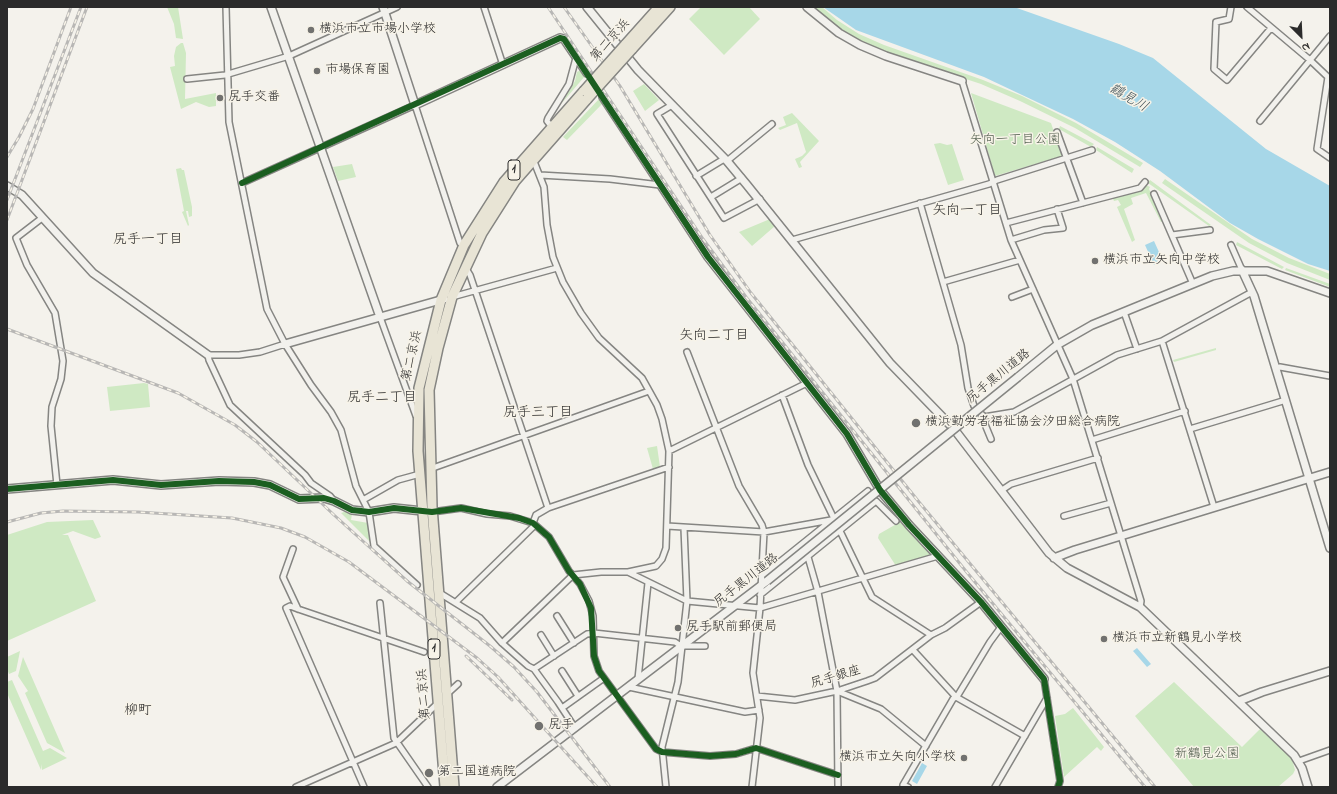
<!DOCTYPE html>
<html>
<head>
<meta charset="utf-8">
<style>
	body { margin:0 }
	#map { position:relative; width:1337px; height:794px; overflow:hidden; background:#f4f2ec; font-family:"Indie Flower",sans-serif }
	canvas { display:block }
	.frame { position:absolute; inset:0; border:8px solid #2b2b2b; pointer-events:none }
	.north { position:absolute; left:1281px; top:16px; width:40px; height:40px; -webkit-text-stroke:3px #f7f3e8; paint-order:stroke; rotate:156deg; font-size:11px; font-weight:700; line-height:16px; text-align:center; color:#2b2b2b }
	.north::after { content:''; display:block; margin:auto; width:14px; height:18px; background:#2b2b2b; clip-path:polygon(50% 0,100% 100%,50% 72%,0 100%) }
</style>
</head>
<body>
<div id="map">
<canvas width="1337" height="794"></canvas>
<div class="frame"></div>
<div class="north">N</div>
</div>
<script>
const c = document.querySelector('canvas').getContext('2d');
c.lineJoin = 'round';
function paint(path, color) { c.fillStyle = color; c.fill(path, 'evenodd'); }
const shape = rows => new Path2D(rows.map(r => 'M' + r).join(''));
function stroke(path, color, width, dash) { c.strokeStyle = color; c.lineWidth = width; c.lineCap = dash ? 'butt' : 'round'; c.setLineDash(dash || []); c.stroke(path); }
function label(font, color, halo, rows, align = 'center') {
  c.font = font + ' "Indie Flower","Klee One",sans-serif'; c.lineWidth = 3; c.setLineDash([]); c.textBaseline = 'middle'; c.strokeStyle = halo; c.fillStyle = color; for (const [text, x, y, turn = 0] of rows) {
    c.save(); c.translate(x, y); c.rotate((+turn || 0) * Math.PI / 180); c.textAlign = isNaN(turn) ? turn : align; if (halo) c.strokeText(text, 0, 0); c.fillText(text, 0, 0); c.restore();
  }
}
paint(shape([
	[167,7,178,7,183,39,176,38,174,24],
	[701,7,749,7,760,19,724,55,689,19],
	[813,7,822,7,837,20,859,34,884,45,983,80,1022,96,1076,123,1143,163,1140,167,1075,128,1020,101,981,84,881,51,857,39,833,24],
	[181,43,183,43,186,53,185,99,216,93,216,106,209,107,196,102,181,109,170,67,175,66,174,56,176,47],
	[581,70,585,76,562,103,575,81,577,72],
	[644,84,659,100,645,111,633,91],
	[971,93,1051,123,1062,156,995,176],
	[599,99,603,103,567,140,563,137],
	[792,113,819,141,800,162,802,167,799,168,795,159,802,156,806,152,797,123,780,130,778,128,786,125,783,117],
	[1060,126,1094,144,1091,147,1059,129],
	[940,143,947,145,952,144,964,180,948,185,934,144],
	[1097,147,1134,169,1132,173,1096,150],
	[352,164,356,177,338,181,333,167],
	[181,168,182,170,184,170,192,207,192,216,189,217,188,211,186,211,189,225,188,226,182,212,184,211,176,169],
	[1165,179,1252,239,1289,258,1330,274,1330,280,1287,263,1249,243,1162,183],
	[1150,180,1211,225,1209,226,1148,183],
	[1146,185,1150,187,1149,189,1164,221,1161,222,1146,193,1131,198,1133,204,1124,209,1135,240,1132,242,1117,207,1121,205,1118,200,1114,201,1112,197,1141,190],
	[770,219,775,226,752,246,739,232],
	[1237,242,1284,267,1282,269,1236,245],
	[1286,268,1330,284,1330,287,1285,270],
	[1216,348,1216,350,1174,362,1173,360],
	[144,383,148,384,150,407,110,411,107,387],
	[657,446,660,467,653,469,647,448],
	[347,511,352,514,351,520,368,523,371,543,341,513],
	[93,520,101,537,95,539,73,531,62,535,68,535,96,601,7,641,7,535,47,522],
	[900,522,930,554,930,556,896,566,878,538,879,534],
	[20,651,16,671,9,674,7,669,7,657],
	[23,657,65,753,47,743,25,693,28,691,18,676],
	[12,680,43,751,50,748,67,758,42,770,42,764,41,770,7,693,7,682],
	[1174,682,1242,747,1260,729,1292,759,1295,770,1293,774,1278,787,1194,787,1135,716],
	[1073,708,1104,747,1101,751,1097,747,1064,777,1055,716,1065,714]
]), '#cfe9c3');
paint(shape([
	[823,7,1014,7,1119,44,1153,58,1266,149,1330,186,1330,271,1308,264,1258,239,1230,223,1160,171,1115,142,1073,119,984,77,856,30],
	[1154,241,1163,261,1154,265,1145,245],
	[1137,648,1151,664,1147,667,1133,651],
	[922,763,927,766,917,784,912,781]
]), '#a7d7e8');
const street = shape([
	[226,7,229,122,267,309,285,344,311,385,331,412,341,430,356,486,369,512,374,546,417,585],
	[484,7,503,65],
	[1231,7,1229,19,1216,22,1214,69,1227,80,1271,28],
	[1247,7,1310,60,1330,79],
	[1328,77,1317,149,1330,158],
	[187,79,225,75,289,56,397,7],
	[962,81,1011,240,1073,379,1141,601,1140,607],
	[672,105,657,114,724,218,760,199],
	[1260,121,1330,36],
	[551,126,547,121,548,118,569,84,576,58],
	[1057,132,1083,203],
	[533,159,544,187,547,225,553,257,563,282,581,313,599,338,642,378,657,405,662,419,669,451,666,548,662,559,656,566,628,572],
	[727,161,772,124],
	[540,175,610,179,660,185],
	[696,176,724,159],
	[242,183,415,105,460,243,464,245],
	[1154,194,1193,284],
	[711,197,742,178],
	[920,203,961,345,968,388,974,406,984,417,1014,412,1117,355,1162,341,1252,292],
	[42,218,16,238,27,265,55,313,63,361,61,379,52,407,51,426,57,485],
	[1006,223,1140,188,1145,182],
	[1172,235,1210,230],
	[792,240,989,184,997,180,1092,150],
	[1011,240,1044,230,1063,228,1057,209],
	[1231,245,1242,270],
	[465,267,470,275,548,508],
	[943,282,1020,260],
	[452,297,557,268],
	[1012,297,1033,289],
	[1124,312,1137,349],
	[380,317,416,416],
	[1162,341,1214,507],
	[285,344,260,352,239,355,208,355,209,360,230,405,305,475,311,483,330,496,334,501],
	[687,352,739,486,762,525,764,532,760,608,753,673,760,718,752,787],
	[1276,368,1280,367,1330,376],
	[782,395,808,465,872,597,931,635],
	[987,418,984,422,991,439],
	[1190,429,1286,400],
	[1092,440,1185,411],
	[669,451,807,383],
	[430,469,649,391],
	[1002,490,1011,484,1098,458],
	[363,500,398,480,420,474],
	[432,512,461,508,487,514,510,516,533,523,549,537,569,571,580,584,589,601,593,616,594,656,599,671,656,749,662,752,710,756,736,754,756,748,838,775],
	[1064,516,1111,503],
	[533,523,536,515,548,508,669,467],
	[667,526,764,532,831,520],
	[804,543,818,592,837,691,838,787],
	[293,549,283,577,298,609],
	[761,577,868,491],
	[438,592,480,618,502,643,528,666,534,669,587,634,594,633,675,642,681,646,705,646],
	[760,595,876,501,896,521],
	[456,602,535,525],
	[380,603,394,738,428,787],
	[557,616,574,643],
	[541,635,554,656],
	[502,643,573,575,601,572,628,572,687,601,760,608,938,556],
	[913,650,956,697,1025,736],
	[534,669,558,702,575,728],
	[562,671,578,696],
	[638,679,648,583],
	[1044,679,1060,781,1058,787],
	[629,687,745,712,759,710],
	[837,691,881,709,926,746],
	[447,694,458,684],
	[757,696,795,700,837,691,867,681,875,678,931,635,945,628,981,602],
	[562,708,604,678],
	[1299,761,1330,750],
	[296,787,396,743,438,703],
	[364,787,286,608,290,606,298,609,424,652],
	[666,787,662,747,678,682,687,601,684,528],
	[908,787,903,785,953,699,958,695,990,642,1001,627],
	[995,787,1047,698]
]);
const secondary = shape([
	[271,7,380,317],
	[383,7,415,105,560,38,564,39,587,73],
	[587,7,638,70,727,161,747,185,890,363,954,429,1049,553,1067,568,1140,607,1294,755,1302,768,1308,787],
	[807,7,839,33,860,45,886,56,962,81],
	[603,97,708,257,847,434,880,490,909,525,981,602,1044,679],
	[7,186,22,195,93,273,208,355],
	[1242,270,1254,296,1330,548],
	[285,344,444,299],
	[1018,377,1057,345,1092,325,1212,276,1233,271,1267,271,1330,293],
	[7,489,113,480,161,485,219,481,254,482,270,485,299,499,324,498,334,501,352,510,369,512,394,508,432,512],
	[1054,558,1075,550,1330,472],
	[1239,701,1262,692,1330,671],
	[497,787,767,581]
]);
const highway = shape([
	[625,45,659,7],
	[632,49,670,7],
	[445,787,418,451,419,388,441,300,464,245,504,182,584,91],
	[454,787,432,507,429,390,438,348,452,297,482,233,515,181,587,99]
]);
stroke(street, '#858582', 8);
stroke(secondary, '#858582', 10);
stroke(highway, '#858582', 12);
stroke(street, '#f2f1ed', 5);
stroke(secondary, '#f2f1ed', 7);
stroke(highway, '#e8e4d5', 9);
const rail = shape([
	[548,7,703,239,746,297,965,570,1145,787],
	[564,7,620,86,710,235,751,293,919,502,1155,787],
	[7,157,19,137,33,109,71,7],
	[7,200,81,7],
	[7,220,87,7],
	[7,329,178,393,235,425,257,442,334,515,407,581,490,646,514,667,537,692,610,787],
	[7,522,41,513,63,511,138,512,232,518,281,528,305,537,349,562,477,658,498,677,597,787],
	[466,656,512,700]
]);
stroke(rail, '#b8b7b5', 3);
stroke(rail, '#f7f3e8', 1.5, [4.5]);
const secondaryBridge = shape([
	[767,581,1018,377]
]);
const highwayBridge = shape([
	[584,91,625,45],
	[587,99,632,49]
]);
stroke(secondaryBridge, '#858582', 10, []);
stroke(highwayBridge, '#858582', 12, []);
stroke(secondaryBridge, '#f2f1ed', 7);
stroke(highwayBridge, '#e8e4d5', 9);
stroke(shape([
	[242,183,560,38,564,39,708,257,847,434,880,490,909,525,981,602,1044,679,1060,781,1058,787],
	[7,489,113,480,161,485,219,481,254,482,270,485,299,499,324,498,334,501,352,510,361,511,369,512,394,508,432,512,461,508,519,518,533,523,549,537,569,571,580,584,591,608,594,656,599,671,656,749,662,752,710,756,736,754,756,748,838,775]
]), '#1b5e20', 6);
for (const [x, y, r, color] of [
	[311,30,4,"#71716f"],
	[317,71,4,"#71716f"],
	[220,98,4,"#71716f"],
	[1095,261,4,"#71716f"],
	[916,423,5,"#71716f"],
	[678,628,4,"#71716f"],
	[1104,639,4,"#71716f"],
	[539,726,5,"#71716f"],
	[964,758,4,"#71716f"],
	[429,773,5,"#71716f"]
]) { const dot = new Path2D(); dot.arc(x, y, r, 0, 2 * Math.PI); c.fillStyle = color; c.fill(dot); stroke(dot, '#f7f3e8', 1.5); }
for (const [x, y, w] of [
	[514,170,12],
	[434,649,12]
]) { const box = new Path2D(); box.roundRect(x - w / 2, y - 10, w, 20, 3); c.fillStyle = '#f7f3e8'; c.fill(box); stroke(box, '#2b2b2b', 1); }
label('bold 12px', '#2b2b2b', null, [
	["1",514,170],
	["1",434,649]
]);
label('13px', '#2b2b2b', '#f7f3e8', [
	["横浜市立市場小学校",319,30],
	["市場保育園",325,71],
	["尻手交番",228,98],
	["横浜市立矢向中学校",1103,261],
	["横浜勤労者福祉協会汐田総合病院",925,423],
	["尻手駅前郵便局",686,628],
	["横浜市立新鶴見小学校",1112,639],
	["尻手",548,726],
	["横浜市立矢向小学校",956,758,"right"],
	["第二国道病院",438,773]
], 'left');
label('13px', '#2b2b2b', '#f7f3e8', [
	["第二京浜",611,41,-48],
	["第二京浜",413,356,-77],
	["尻手黒川道路",999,377,-39],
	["尻手黒川道路",747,581,-38],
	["尻手銀座",836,678,-16],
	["第二京浜",425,694,-94]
]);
label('13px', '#4c5949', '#f7f3e8', [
	["矢向一丁目公園",1015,141],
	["新鶴見公園",1207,755]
]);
label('italic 14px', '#42535a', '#f7f3e8', [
	["鶴見川",1128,99,30]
]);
label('14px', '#2b2b2b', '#f7f3e8', [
	["矢向一丁目",967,212],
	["尻手一丁目",148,241],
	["矢向二丁目",714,337],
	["尻手二丁目",382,399],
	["尻手三丁目",538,414],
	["柳町",138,712]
]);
</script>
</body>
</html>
